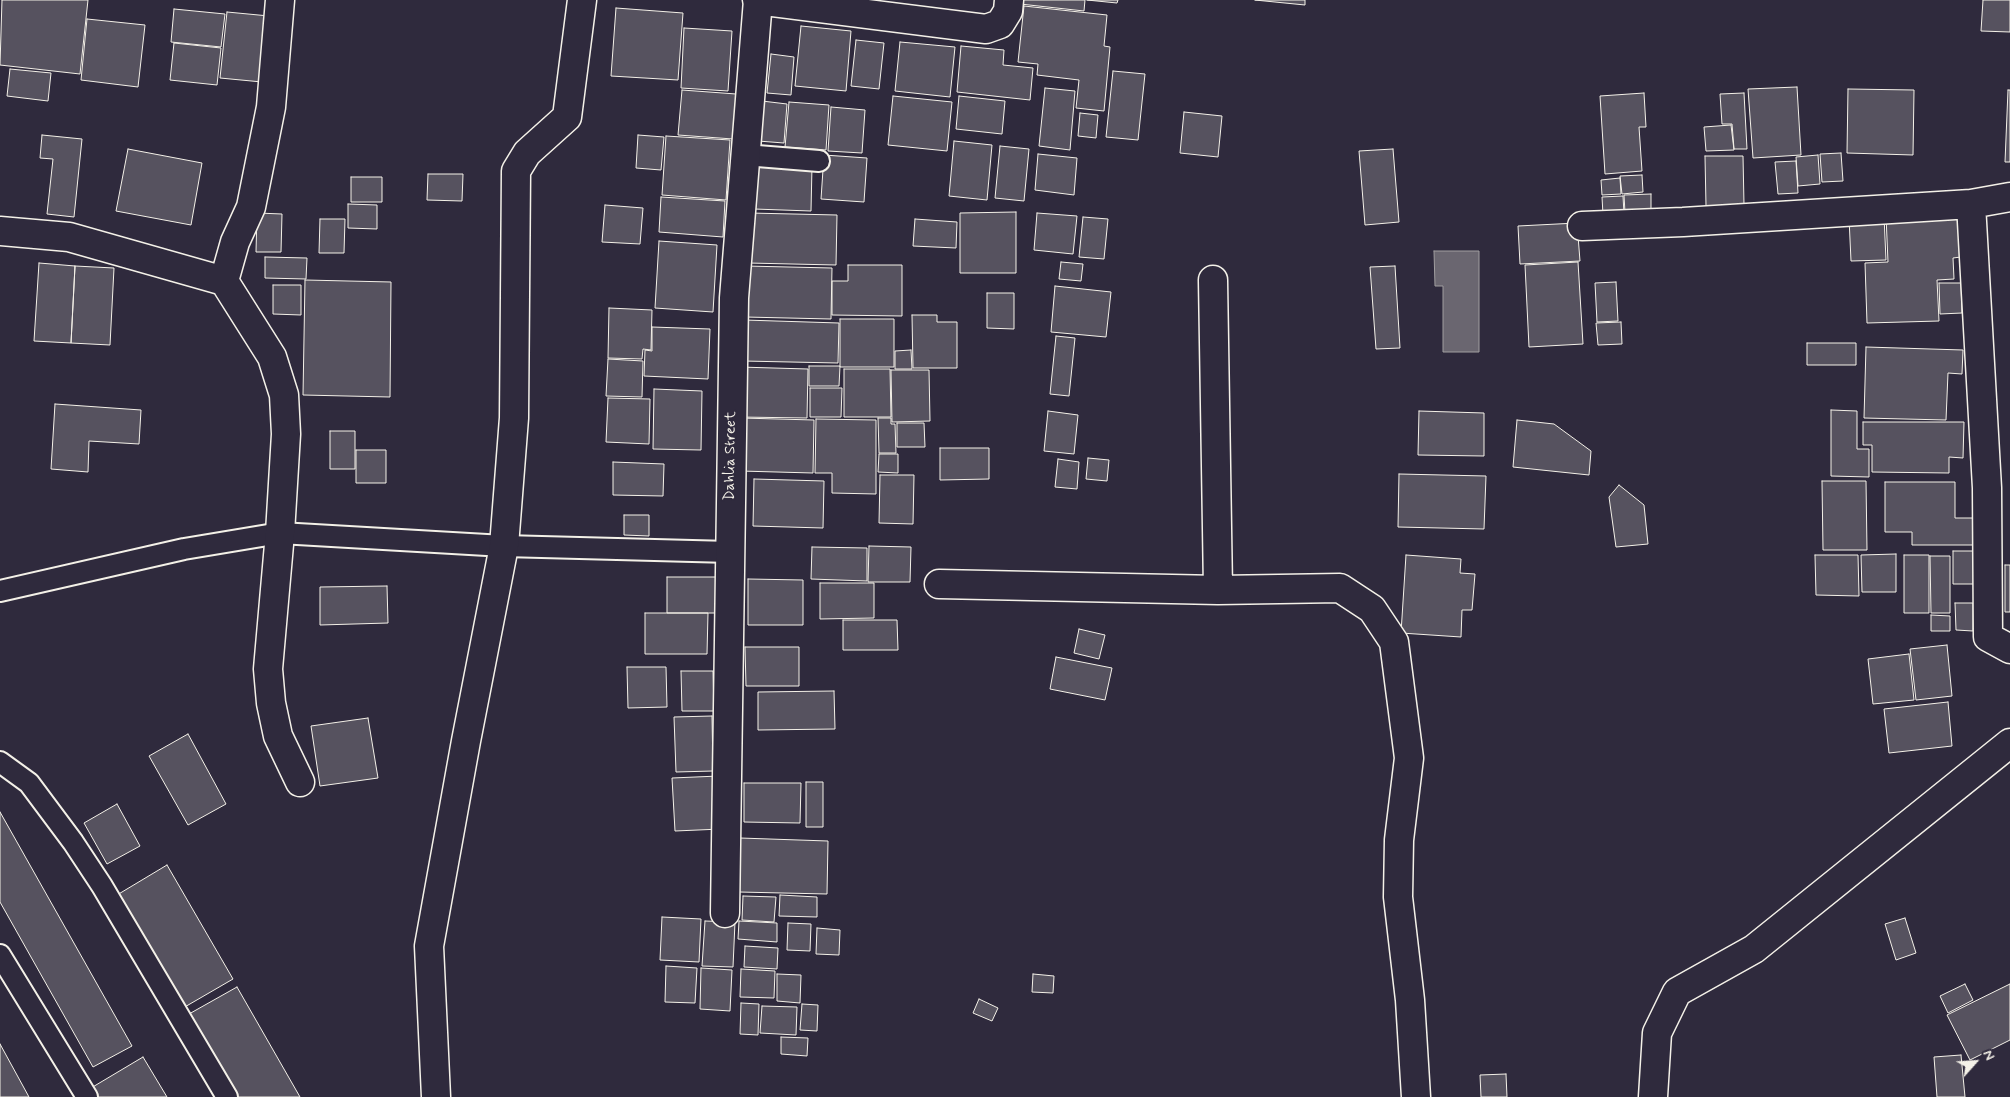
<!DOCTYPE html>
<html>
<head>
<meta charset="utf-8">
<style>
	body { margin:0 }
	#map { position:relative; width:2010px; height:1097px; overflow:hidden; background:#2f2a3d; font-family:Mynerve,sans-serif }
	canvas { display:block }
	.north { position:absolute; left:1950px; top:1037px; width:50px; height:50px; -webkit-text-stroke:4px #2f2a3d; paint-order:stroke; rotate:64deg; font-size:14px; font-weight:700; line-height:20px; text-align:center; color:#f4f1e8 }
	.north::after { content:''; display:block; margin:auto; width:18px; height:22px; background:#f4f1e8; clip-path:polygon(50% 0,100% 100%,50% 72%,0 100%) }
</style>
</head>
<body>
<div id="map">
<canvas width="2010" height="1097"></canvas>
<div class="north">N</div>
</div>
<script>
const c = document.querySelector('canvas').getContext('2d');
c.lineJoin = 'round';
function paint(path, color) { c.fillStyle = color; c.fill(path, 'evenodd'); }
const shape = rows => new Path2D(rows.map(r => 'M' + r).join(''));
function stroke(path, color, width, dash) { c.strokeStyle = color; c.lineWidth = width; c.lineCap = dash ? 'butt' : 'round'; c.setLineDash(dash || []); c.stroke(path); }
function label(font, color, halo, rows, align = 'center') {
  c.font = font + ' Mynerve,sans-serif'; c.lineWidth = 4; c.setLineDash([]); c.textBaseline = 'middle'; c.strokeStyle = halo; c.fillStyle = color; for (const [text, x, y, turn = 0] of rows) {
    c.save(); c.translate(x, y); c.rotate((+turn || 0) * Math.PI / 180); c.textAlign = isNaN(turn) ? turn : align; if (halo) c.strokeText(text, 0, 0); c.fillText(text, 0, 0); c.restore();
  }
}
const water = shape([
	[1434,251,1479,251,1479,352,1443,352,1443,286,1435,286,1434,251]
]);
paint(water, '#6a6670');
stroke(water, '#a19ea0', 1);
const building = shape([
	[2,0,88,0,80,74,0,65,2,0],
	[1020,0,1085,0,1084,11,1020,4,1020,0],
	[1087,0,1118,0,1117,3,1087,0],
	[1255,0,1305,0,1305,5,1255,0],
	[1983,0,2010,0,2010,32,1981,31,1983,0],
	[1024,6,1107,15,1104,46,1110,47,1104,111,1076,108,1079,80,1037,75,1038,64,1018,62,1024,6],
	[616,8,683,13,678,80,611,76,616,8],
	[174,9,225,14,221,47,171,42,174,9],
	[227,12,269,16,262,82,220,78,227,12],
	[87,19,145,25,138,87,81,80,87,19],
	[801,26,851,31,846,91,795,86,801,26],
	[684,28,732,31,728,91,681,88,684,28],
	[856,40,884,43,879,89,851,86,856,40],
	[900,42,955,47,950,97,895,91,900,42],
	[174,43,221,48,217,85,170,80,174,43],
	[961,46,1004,50,1003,65,1033,68,1030,100,957,92,961,46],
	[771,54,794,57,791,95,767,93,771,54],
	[10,69,51,73,48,101,7,96,10,69],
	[1113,71,1145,74,1138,140,1106,137,1113,71],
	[1797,87,1801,155,1753,158,1748,89,1797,87],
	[1045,88,1075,91,1070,150,1039,146,1045,88],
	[1848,89,1914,90,1913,155,1847,153,1848,89],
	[682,90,736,94,733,139,678,135,682,90],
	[2008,90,2010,90,2010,162,2005,162,2008,90],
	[1644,93,1646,127,1639,127,1642,171,1605,174,1600,96,1644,93],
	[1744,93,1747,149,1734,149,1732,124,1722,124,1720,94,1744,93],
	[893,96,952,102,947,151,888,145,893,96],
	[959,96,1005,101,1002,134,956,129,959,96],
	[762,101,787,104,784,143,758,141,762,101],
	[789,102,829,105,826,150,785,147,789,102],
	[831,107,865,110,862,153,828,151,831,107],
	[1184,112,1222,116,1218,157,1180,153,1184,112],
	[1080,113,1098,115,1096,138,1078,136,1080,113],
	[1731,125,1734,150,1706,151,1704,127,1731,125],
	[42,135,82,139,74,217,47,214,53,159,40,158,42,135],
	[638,135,664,137,661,170,636,168,638,135],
	[666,136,730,140,726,200,662,195,666,136],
	[954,141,992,145,987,200,949,196,954,141],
	[1000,146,1029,149,1024,201,995,198,1000,146],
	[128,149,202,163,191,225,116,211,128,149],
	[1393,149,1399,222,1365,225,1359,151,1393,149],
	[1841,153,1843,181,1822,182,1820,154,1841,153],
	[1038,154,1077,158,1074,195,1035,190,1038,154],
	[824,155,867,158,864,202,821,199,824,155],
	[1818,155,1820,184,1798,186,1796,157,1818,155],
	[1705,156,1743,156,1744,205,1706,206,1705,156],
	[1796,161,1798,193,1778,194,1775,162,1796,161],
	[754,165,812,166,811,211,754,209,754,165],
	[428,174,463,174,462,201,427,200,428,174],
	[1642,175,1643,192,1622,194,1620,176,1642,175],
	[351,177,382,177,382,202,351,202,351,177],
	[1620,178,1621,194,1602,195,1601,180,1620,178],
	[1651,194,1651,212,1625,213,1624,195,1651,194],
	[1623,196,1624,214,1603,215,1602,197,1623,196],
	[661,197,725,201,723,237,659,232,661,197],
	[348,204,377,205,377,229,348,228,348,204],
	[605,205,643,208,640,244,602,242,605,205],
	[1016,212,1016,273,960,273,960,213,1016,212],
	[257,213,282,214,281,252,256,252,257,213],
	[749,213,837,215,836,265,748,263,749,213],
	[1037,213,1077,216,1073,254,1034,250,1037,213],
	[1960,214,1961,257,1953,258,1954,279,1937,280,1939,321,1867,323,1865,263,1888,262,1886,216,1960,214],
	[1884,216,1886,260,1851,261,1849,218,1884,216],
	[1083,217,1108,219,1104,259,1079,257,1083,217],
	[320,219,345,219,344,253,319,253,320,219],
	[915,219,957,222,956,248,913,246,915,219],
	[1577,223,1580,261,1520,264,1518,226,1577,223],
	[659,241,717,245,713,312,655,308,659,241],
	[265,257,307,258,306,279,265,278,265,257],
	[1061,262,1083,264,1081,281,1059,279,1061,262],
	[1578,262,1583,344,1529,347,1525,265,1578,262],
	[39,263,75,266,71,343,34,341,39,263],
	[848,265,902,265,902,316,832,315,832,281,848,281,848,265],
	[75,266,114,268,110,345,71,343,75,266],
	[745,266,832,268,831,319,745,317,745,266],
	[1395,266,1400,348,1376,349,1370,267,1395,266],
	[305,280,391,282,390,397,303,395,305,280],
	[1616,282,1618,321,1597,322,1595,283,1616,282],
	[1939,283,1961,283,1962,313,1940,314,1939,283],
	[273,285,301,285,301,315,273,314,273,285],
	[1055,286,1111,292,1106,337,1051,332,1055,286],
	[987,293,1014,293,1014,329,987,328,987,293],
	[609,308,652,310,651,350,643,349,642,359,608,358,609,308],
	[912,315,937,315,937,322,957,322,957,368,913,368,912,315],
	[840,319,894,319,894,367,840,367,840,319],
	[744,320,839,323,838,363,743,361,744,320],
	[1621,322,1622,344,1598,345,1596,323,1621,322],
	[652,327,710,329,708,379,644,376,645,350,652,351,652,327],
	[1056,336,1075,338,1069,396,1050,394,1056,336],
	[1807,343,1856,343,1856,365,1807,365,1807,343],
	[1866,347,1963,350,1962,374,1948,373,1946,420,1864,418,1866,347],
	[911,350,912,369,895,369,895,351,911,350],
	[608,359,643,361,642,397,606,396,608,359],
	[809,366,840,366,839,386,809,386,809,366],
	[739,367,808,369,807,418,738,417,739,367],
	[844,369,890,369,891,417,844,417,844,369],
	[891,370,929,370,930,421,892,422,891,370],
	[810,388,842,388,841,417,810,417,810,388],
	[654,389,702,391,701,450,653,449,654,389],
	[608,398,650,399,649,444,606,442,608,398],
	[55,404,141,410,139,444,89,441,88,472,51,469,55,404],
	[1831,410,1857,411,1857,449,1869,449,1869,477,1831,476,1831,410],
	[1048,411,1078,415,1074,454,1044,451,1048,411],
	[1419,411,1484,413,1484,456,1418,455,1419,411],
	[741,418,814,420,813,473,740,471,741,418],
	[878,418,891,418,891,424,895,424,896,453,879,453,878,418],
	[816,419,876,420,876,494,832,493,832,473,815,473,816,419],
	[1517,420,1554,424,1591,451,1589,475,1513,467,1517,420],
	[1863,422,1964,422,1963,458,1949,457,1949,473,1872,472,1872,445,1863,445,1863,422],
	[897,423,924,423,925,447,897,447,897,423],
	[330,431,355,431,355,469,330,469,330,431],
	[940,448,989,448,989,479,940,480,940,448],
	[356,450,386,450,386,483,356,483,356,450],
	[879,454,898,454,898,473,878,472,879,454],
	[1088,458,1109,460,1107,481,1086,479,1088,458],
	[1058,459,1079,462,1077,489,1055,487,1058,459],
	[613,462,664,464,663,496,613,495,613,462],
	[1399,474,1486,476,1484,529,1398,527,1399,474],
	[880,475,914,475,913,524,879,523,880,475],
	[754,479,824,481,823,528,753,526,754,479],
	[1822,481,1866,481,1867,550,1823,550,1822,481],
	[1885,482,1955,482,1955,518,1975,518,1975,545,1912,545,1912,532,1885,532,1885,482],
	[1619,485,1644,505,1648,544,1616,547,1609,497,1619,485],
	[624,515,649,515,649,536,624,535,624,515],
	[869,546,911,547,910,582,868,582,869,546],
	[812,547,867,548,867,581,811,579,812,547],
	[1953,551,1974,551,1975,584,1953,584,1953,551],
	[1896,554,1896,592,1862,592,1861,555,1896,554],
	[1406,555,1461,559,1460,573,1475,574,1472,610,1462,610,1461,637,1401,633,1406,555],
	[1815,555,1858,555,1859,596,1816,595,1815,555],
	[1904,555,1929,555,1929,613,1904,613,1904,555],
	[1930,556,1950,556,1950,613,1931,613,1930,556],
	[2005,565,2010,565,2010,612,2005,612,2005,565],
	[667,577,718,577,718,613,667,613,667,577],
	[748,579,803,580,803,625,748,625,748,579],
	[820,583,874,583,874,618,820,619,820,583],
	[387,586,388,623,320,625,320,587,387,586],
	[1955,603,1973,603,1973,631,1956,630,1955,603],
	[645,613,708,613,707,654,645,654,645,613],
	[1931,615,1950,616,1950,631,1931,631,1931,615],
	[843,620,897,620,898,650,843,650,843,620],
	[1079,629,1105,635,1099,659,1074,653,1079,629],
	[1947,645,1952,696,1916,700,1910,649,1947,645],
	[745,647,799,647,799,686,746,686,745,647],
	[1909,654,1914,700,1873,704,1868,659,1909,654],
	[1056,657,1112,668,1105,700,1050,689,1056,657],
	[627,667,666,667,667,707,628,708,627,667],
	[681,671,713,671,714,711,682,711,681,671],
	[834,691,835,729,758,730,758,692,834,691],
	[1948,702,1952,746,1889,753,1884,709,1948,702],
	[712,716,713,771,676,772,674,717,712,716],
	[368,718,378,778,320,786,311,726,368,718],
	[188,734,226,804,188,825,149,756,188,734],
	[719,776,721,829,675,831,672,778,719,776],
	[806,782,823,782,823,827,806,827,806,782],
	[744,783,801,783,800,823,744,822,744,783],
	[117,804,140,846,107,864,84,823,117,804],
	[0,812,132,1046,93,1067,0,902,0,812],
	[740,838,828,841,827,894,739,892,740,838],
	[167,865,233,979,183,1008,117,895,167,865],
	[780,895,817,897,817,917,779,916,780,895],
	[743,896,776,897,774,922,742,920,743,896],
	[662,917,701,919,699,962,660,960,662,917],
	[1905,918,1916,953,1896,960,1885,924,1905,918],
	[705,921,735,922,733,967,702,966,705,921],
	[739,921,777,923,777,942,738,939,739,921],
	[788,923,811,924,810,951,787,950,788,923],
	[817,928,840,930,839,955,816,954,817,928],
	[745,946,778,948,777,969,744,967,745,946],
	[666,966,697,968,695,1003,665,1002,666,966],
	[701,968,732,970,730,1011,700,1009,701,968],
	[741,969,775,971,774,998,740,997,741,969],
	[777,974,801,975,800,1003,777,1001,777,974],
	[1033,974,1054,976,1053,993,1032,992,1033,974],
	[1965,984,1973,1000,1948,1013,1940,996,1965,984],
	[2010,984,2010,1040,1970,1060,1947,1015,2010,984],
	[237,987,300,1097,236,1097,189,1014,237,987],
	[979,999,998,1008,992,1021,973,1013,979,999],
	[741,1003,759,1004,758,1035,740,1034,741,1003],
	[802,1004,818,1005,817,1031,800,1030,802,1004],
	[762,1006,797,1007,796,1035,760,1033,762,1006],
	[781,1037,808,1038,807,1056,781,1054,781,1037],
	[0,1044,29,1097,0,1097,0,1044],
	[1961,1055,1965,1097,1937,1097,1934,1057,1961,1055],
	[143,1057,167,1097,97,1097,91,1088,143,1057],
	[1506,1074,1507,1097,1481,1097,1480,1075,1506,1074]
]);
paint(building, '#56525f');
stroke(building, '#f4f1e8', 1);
const lane = shape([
	[745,155,819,161],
	[0,591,184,549,280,533,504,546,730,552],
	[0,762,29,783,73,842,102,886,227,1097],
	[0,955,87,1097]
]);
const street = shape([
	[757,0,986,29,1000,24,1008,11,1009,0],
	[1971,204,1987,488,1988,637,2010,649],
	[1582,226,1683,222,1971,204,2010,197],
	[0,231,69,237,224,281,235,242,251,207,271,107,280,0],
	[1213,280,1218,590,1340,588,1372,609,1394,642,1409,758,1399,840,1398,897,1410,1000,1416,1097],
	[224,281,272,357,284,395,286,434,280,533,268,669,271,703,278,736,300,782],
	[939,584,1218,590],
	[725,913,734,298,758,0],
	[436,1097,429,946,466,741,504,546,514,418,516,171,527,153,567,117,582,0],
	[1653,1097,1657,1033,1677,992,1754,949,2010,743]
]);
stroke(lane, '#f4f1e8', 24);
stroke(street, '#f4f1e8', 31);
stroke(lane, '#2f2a3d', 20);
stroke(street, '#2f2a3d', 28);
label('15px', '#f4f1e8', '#2f2a3d', [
	["Dahlia Street",731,456,-89]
]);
</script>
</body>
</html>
